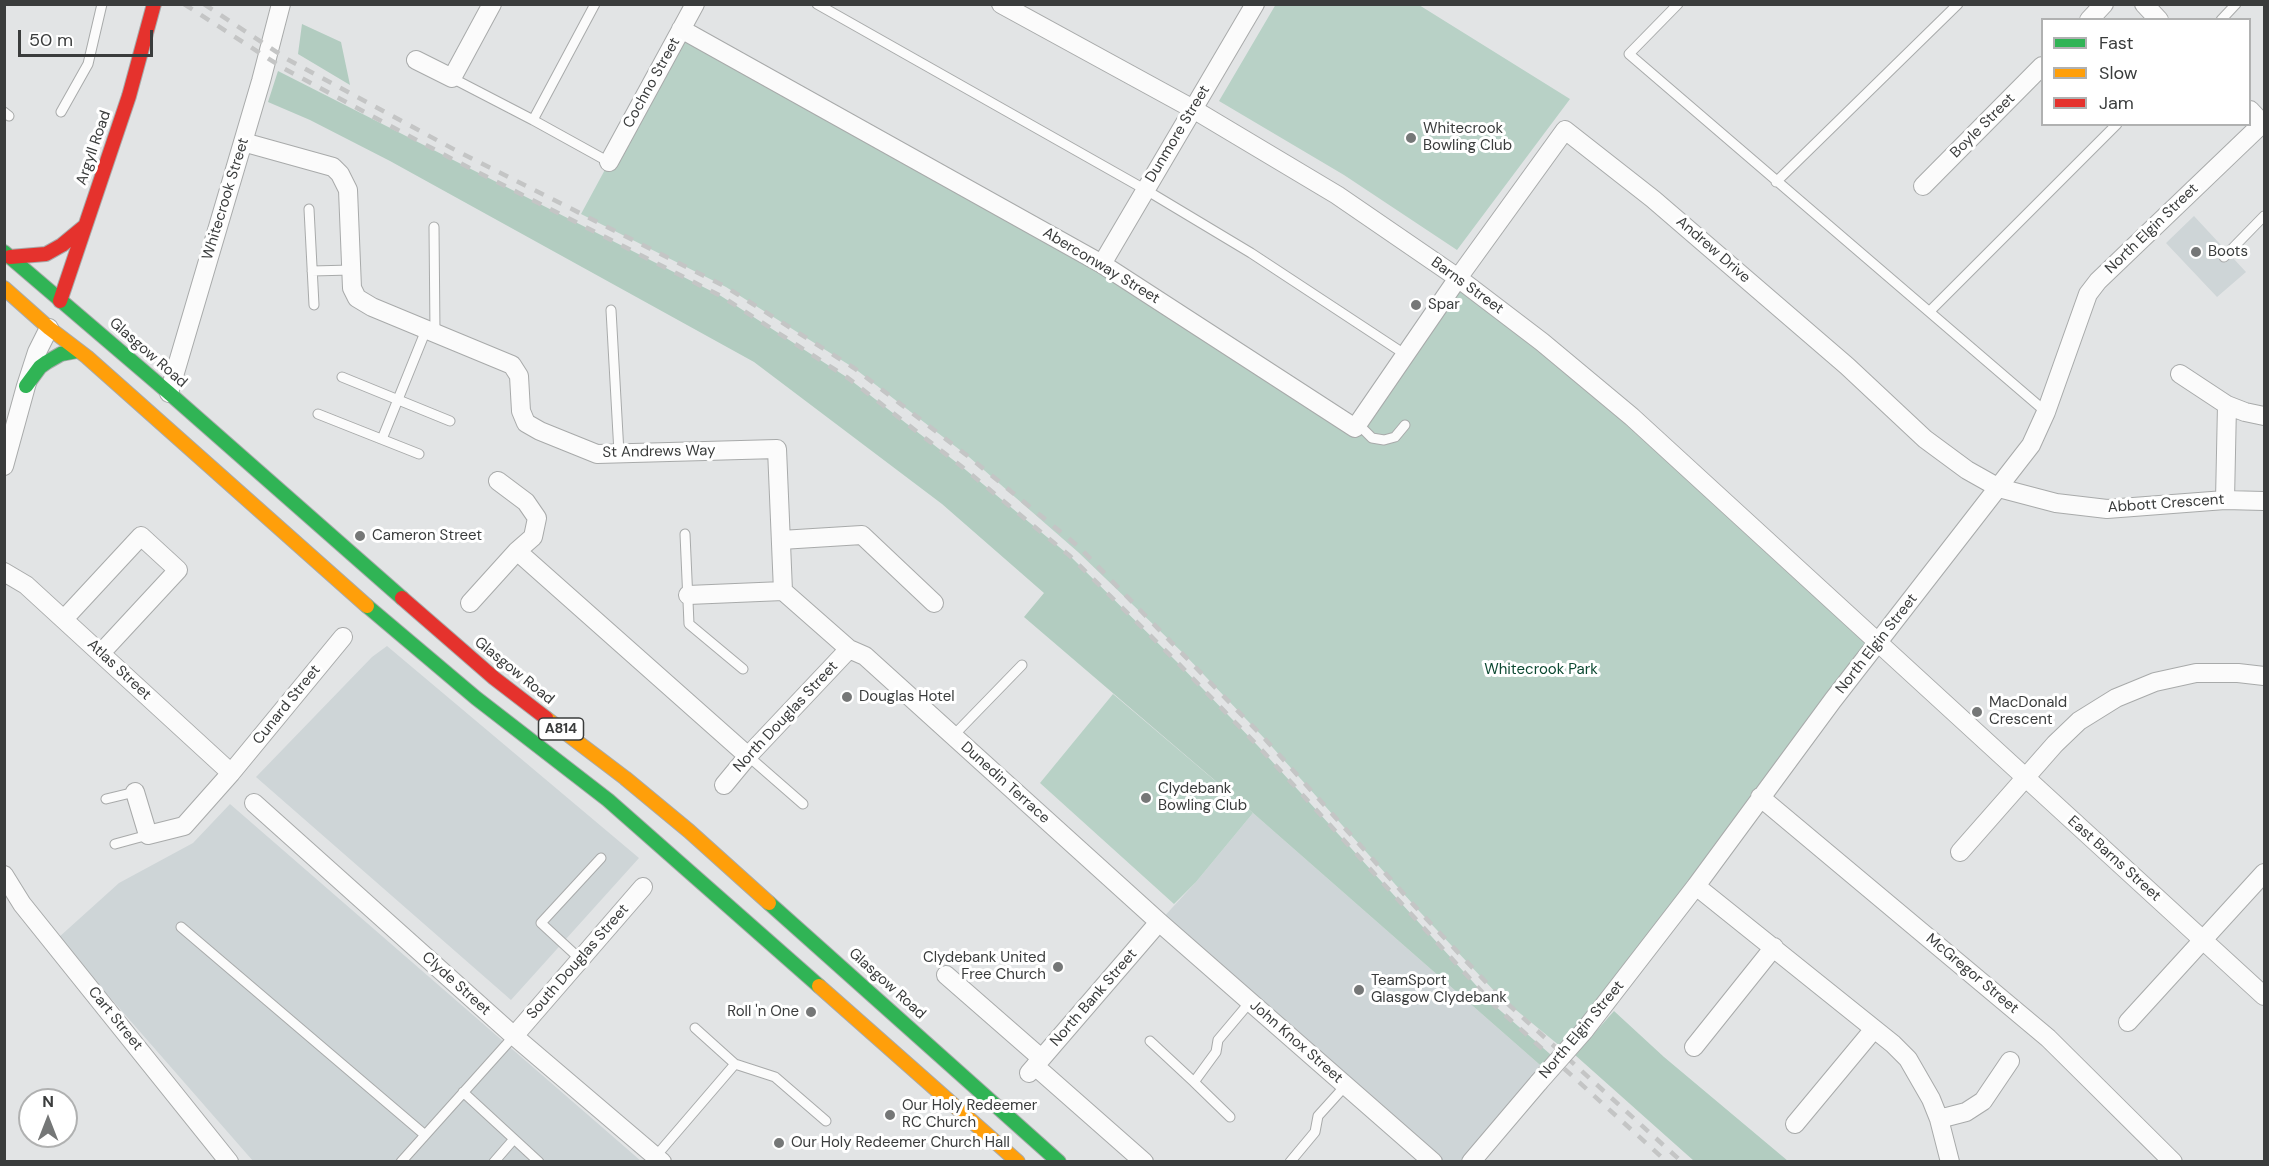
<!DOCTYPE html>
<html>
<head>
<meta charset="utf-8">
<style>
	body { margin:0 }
	#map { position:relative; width:2269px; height:1166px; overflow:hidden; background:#e2e4e5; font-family:"DM Sans",sans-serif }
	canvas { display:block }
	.frame { position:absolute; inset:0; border:6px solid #3a3c3c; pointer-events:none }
	.legend { position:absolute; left:2041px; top:18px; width:210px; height:108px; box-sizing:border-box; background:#fff; border:2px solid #b0b1b1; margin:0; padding:8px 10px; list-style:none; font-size:18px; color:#3a3c3c }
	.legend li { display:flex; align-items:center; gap:12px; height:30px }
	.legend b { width:30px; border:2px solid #b0b1b1 }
	.north { position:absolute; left:18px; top:1088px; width:60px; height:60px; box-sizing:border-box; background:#fff; border:2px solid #b0b1b1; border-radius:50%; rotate:0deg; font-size:16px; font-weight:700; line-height:24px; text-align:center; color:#3a3c3c }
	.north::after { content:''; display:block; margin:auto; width:21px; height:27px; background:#757777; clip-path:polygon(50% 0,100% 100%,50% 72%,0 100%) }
	.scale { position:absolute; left:18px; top:30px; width:135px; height:27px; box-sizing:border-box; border:3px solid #3a3c3c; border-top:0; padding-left:8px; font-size:18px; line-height:21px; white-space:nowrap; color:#3a3c3c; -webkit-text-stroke:4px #fff; paint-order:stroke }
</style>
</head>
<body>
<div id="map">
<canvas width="2269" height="1166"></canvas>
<div class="frame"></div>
<ul class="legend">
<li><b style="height:8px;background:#30b455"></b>Fast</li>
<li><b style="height:8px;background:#ff9f0a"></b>Slow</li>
<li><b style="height:8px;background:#e5322d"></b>Jam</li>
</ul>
<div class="north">N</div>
<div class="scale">50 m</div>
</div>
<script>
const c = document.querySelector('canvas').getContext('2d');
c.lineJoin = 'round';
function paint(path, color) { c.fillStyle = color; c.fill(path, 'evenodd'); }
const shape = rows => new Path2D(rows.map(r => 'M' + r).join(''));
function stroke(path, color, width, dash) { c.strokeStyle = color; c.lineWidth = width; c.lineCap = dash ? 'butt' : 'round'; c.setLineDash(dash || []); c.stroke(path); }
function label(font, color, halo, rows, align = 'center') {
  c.font = font + ' "DM Sans",sans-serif'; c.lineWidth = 6; c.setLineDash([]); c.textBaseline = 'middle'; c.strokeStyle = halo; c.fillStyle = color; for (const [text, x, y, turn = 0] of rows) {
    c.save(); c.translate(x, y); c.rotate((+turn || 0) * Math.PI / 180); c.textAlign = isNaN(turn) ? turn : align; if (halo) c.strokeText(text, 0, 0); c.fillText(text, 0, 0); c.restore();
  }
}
paint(shape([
	[2194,216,2246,272,2217,297,2166,243],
	[387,646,639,858,511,1000,256,777,372,657],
	[230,804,641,1161,253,1161,58,938,119,883,193,843],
	[1253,813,1548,1072,1471,1161,1433,1161,1159,922,1196,882]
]), '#ced5d7');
paint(shape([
	[1276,4,1419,5,1570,99,1457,250,1344,175,1219,101],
	[681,29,889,145,1354,428,1458,278,1879,642,1566,1051,1499,996,1420,912,1265,739,1185,655,1078,552,969,457,854,368,726,287,581,214],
	[1113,694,1253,813,1196,882,1174,904,1040,783]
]), '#b8d1c6');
paint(shape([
	[302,24,341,42,350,85,298,54],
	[278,71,721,296,848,378,961,466,1070,556,1176,661,1258,746,1494,1005,1558,1061,1548,1072,1253,813,1024,617,1044,593,942,504,754,362,390,161,310,120,268,102],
	[1614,1011,1664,1057,1788,1161,1694,1161,1575,1055]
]), '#b2ccc0');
const lane = shape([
	[817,4,1146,190,1251,253,1406,355],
	[1678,4,1629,54,2046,412],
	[2221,20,2236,4],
	[452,78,533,120,595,4],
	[4,112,9,116],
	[61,112,88,64,102,4],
	[533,120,609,162],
	[1776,182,1958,4],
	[309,209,314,305],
	[434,227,435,333],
	[2224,257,2264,216],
	[312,271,351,270],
	[611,310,619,453],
	[1930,311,2117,124],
	[342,377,450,421],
	[318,414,419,454],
	[1358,424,1372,438,1384,440,1395,437,1405,425],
	[382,439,426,330],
	[685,534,689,624,743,669],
	[953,736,1022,665],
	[748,756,803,804],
	[106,799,135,792],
	[115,844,148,835],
	[181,927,425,1135],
	[580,959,541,923,601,858],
	[695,1028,735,1064,775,1077,826,1121],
	[1150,1041,1194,1082],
	[463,1092,539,1162],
	[1230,1117,1194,1082,1216,1052,1218,1040,1250,1002],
	[656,1156,735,1064],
	[401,1162,514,1036],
	[494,1162,514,1139],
	[1290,1162,1315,1132,1318,1116,1346,1085]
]);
const street = shape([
	[1001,4,1193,109,1337,195,1458,278,1542,342,1632,417,2264,996],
	[2144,4,2159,20],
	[2089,20,2104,4],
	[681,29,1102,264,1355,428,1458,278,1565,130,1653,199,1847,366,1925,439,1967,470,1999,488,2056,503,2107,509,2225,500,2264,501],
	[416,60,452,78,492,4],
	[2250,110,2264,125],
	[243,142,333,167,340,174,348,190,352,288,357,298,372,307,512,365,519,376,521,411,526,423,540,431,597,454,777,449,783,591,849,649,865,656,1159,922,1433,1162],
	[609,162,695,4],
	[1923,186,2042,66],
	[1102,264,1255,4],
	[2180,374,2227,405,2245,412,2264,416],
	[169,393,261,81,281,4],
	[4,466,26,386,37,352,49,328],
	[2225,500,2227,405],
	[781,540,862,535,934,603],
	[517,551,748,756],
	[4,572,26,585,231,773],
	[688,595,783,591],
	[470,603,517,551,533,537,537,518,526,502,498,481],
	[64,619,141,536,178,570,101,653],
	[724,785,748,756,849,649],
	[135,792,148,835,184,826,231,773,343,637],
	[1760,797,2048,1038,2173,1162],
	[254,803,514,1036,662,1162],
	[1960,852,2055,744,2079,721,2116,698,2155,682,2196,673,2238,673,2264,676],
	[4,875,22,904,229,1162],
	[1696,886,1893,1044,1908,1059,1931,1099,1939,1119,1950,1162],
	[946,975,1041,1058],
	[2128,1022,2264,873],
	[1584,1031,1696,886,1833,700,2031,445,2046,412,2088,294,2098,281,2264,122],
	[514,1036,643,887],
	[1694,1047,1774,947],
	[1035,1066,1144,1162],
	[1029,1073,1159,922],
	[1939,1119,1966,1112,1983,1101,2010,1061],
	[1795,1124,1874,1029],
	[1471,1162,1539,1082]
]);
const fast = shape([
	[4,252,169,393,402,598],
	[26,386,40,367,47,362,61,354,77,351],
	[367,606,476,698,608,800,819,986],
	[769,903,1059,1162]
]);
const slow = shape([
	[4,288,49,328,87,357,367,606],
	[546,718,625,778,689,831,769,903],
	[819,986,1018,1162]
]);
const jam = shape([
	[10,257,46,254,62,245,85,226],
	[60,301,129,96,154,4],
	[402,598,494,678,546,718]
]);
stroke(lane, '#a8aaaa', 11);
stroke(street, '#a8aaaa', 20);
stroke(fast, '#a8aaaa', 16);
stroke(slow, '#a8aaaa', 16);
stroke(jam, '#a8aaaa', 16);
stroke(lane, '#fbfbfb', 9);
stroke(street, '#fbfbfb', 18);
stroke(fast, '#30b455', 14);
stroke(slow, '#ff9f0a', 14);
stroke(jam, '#e5322d', 14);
stroke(shape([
	[184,4,283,68,452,159,721,296,848,378,961,466,1070,556,1176,661,1258,746,1494,1005,1667,1162],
	[204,4,287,59,457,151,726,287,854,368,969,457,1079,547,1265,739,1420,912,1499,996,1682,1162]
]), '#c4c5c5', 4.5, [10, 10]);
const streetBridge = shape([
	[1539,1082,1584,1031]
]);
stroke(streetBridge, '#a8aaaa', 20, []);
stroke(streetBridge, '#fbfbfb', 18);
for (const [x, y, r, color] of [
	[1411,138,6,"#757777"],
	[2196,252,6,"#757777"],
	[1416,305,6,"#757777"],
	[360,536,6,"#757777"],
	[847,697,6,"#757777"],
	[1977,712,6,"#757777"],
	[1146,798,6,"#757777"],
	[1058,967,6,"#757777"],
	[1359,990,6,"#757777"],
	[811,1012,6,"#757777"],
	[890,1115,6,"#757777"],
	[779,1143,6,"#757777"]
]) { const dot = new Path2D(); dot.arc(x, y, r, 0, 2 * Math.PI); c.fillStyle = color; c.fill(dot); stroke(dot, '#fff', 2); }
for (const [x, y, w] of [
	[561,729,45]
]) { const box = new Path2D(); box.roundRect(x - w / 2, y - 11, w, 22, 4.5); c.fillStyle = '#fff'; c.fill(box); stroke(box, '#3a3c3c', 1.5); }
label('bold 14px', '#3a3c3c', null, [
	["A814",561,729]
]);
label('15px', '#3a3c3c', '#fff', [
	["Cochno Street",652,83,-61],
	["Boyle Street",1983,126,-45],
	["Dunmore Street",1178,134,-59],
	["Argyll Road",94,148,-71],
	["Whitecrook Street",226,199,-73],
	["North Elgin Street",2152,229,-44],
	["Andrew Drive",1713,250,41],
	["Aberconway Street",1101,266,31],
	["Barns Street",1467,286,36],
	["Glasgow Road",148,353,41],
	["St Andrews Way",659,452,-1],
	["Abbott Crescent",2166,504,-4],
	["North Elgin Street",1877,644,-52],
	["Atlas Street",119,670,43],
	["Glasgow Road",514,671,39],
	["Cunard Street",287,705,-51],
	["North Douglas Street",786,717,-47],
	["Dunedin Terrace",1005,783,42],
	["East Barns Street",2114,859,42],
	["South Douglas Street",578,962,-49],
	["McGregor Street",1972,974,40],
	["Clyde Street",456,984,42],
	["Glasgow Road",887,984,42],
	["North Bank Street",1094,998,-49],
	["Cart Street",115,1019,51],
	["North Elgin Street",1582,1030,-50],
	["John Knox Street",1296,1042,41]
]);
label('15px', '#3a3c3c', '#fff', [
	["Whitecrook",1423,129],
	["Bowling Club",1423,146],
	["Boots",2208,252],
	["Spar",1428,305],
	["Cameron Street",372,536],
	["Douglas Hotel",859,697],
	["MacDonald",1989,703],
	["Crescent",1989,720],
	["Clydebank",1158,789],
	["Bowling Club",1158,806],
	["Clydebank United",1046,958,"right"],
	["Free Church",1046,975,"right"],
	["TeamSport",1371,981],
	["Glasgow Clydebank",1371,998],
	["Roll 'n One",799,1012,"right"],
	["Our Holy Redeemer",902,1106],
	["RC Church",902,1123],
	["Our Holy Redeemer Church Hall",791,1143]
], 'left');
label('15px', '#0c4932', '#fff', [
	["Whitecrook Park",1541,670]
]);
</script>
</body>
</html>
